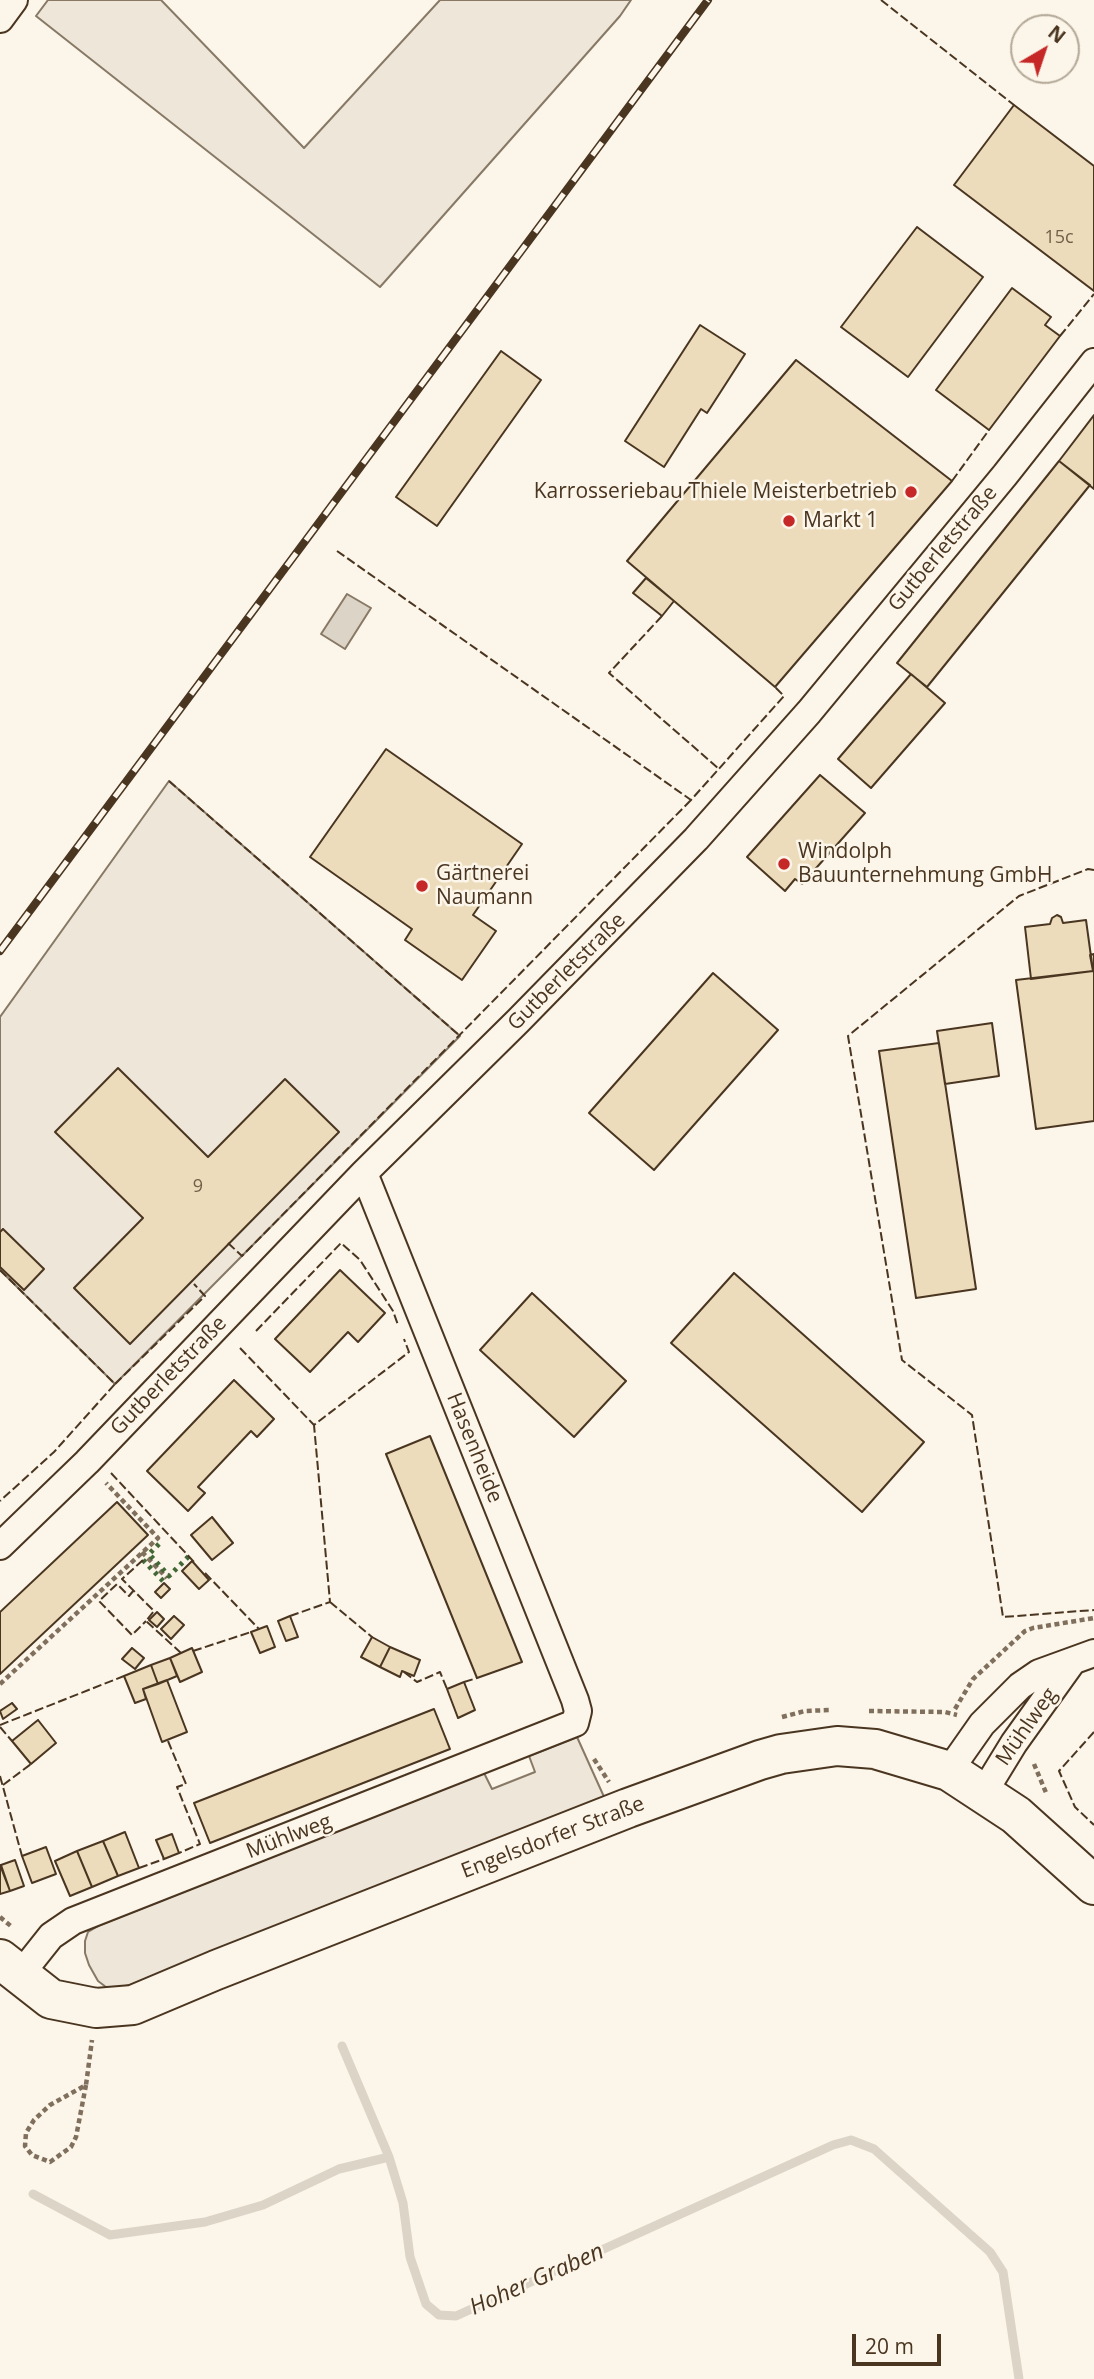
<!DOCTYPE html>
<html>
<head>
<meta charset="utf-8">
<style>
	body { margin:0 }
	#map { position:relative; width:1094px; height:2379px; overflow:hidden; background:#fbf6e9; font-family:"Open Sans",sans-serif }
	canvas { display:block }
	.north { position:absolute; left:1010px; top:14px; width:70px; height:70px; box-sizing:border-box; background:#fbf6e9; border:2px solid #b4a999; border-radius:50%; rotate:39deg; font-size:19px; font-weight:700; line-height:28px; text-align:center; color:#4a3520 }
	.north::after { content:''; display:block; margin:auto; width:24px; height:32px; background:#c62828; clip-path:polygon(50% 0,100% 100%,50% 72%,0 100%) }
	.scale { position:absolute; left:852px; top:2334px; width:89px; height:32px; box-sizing:border-box; border:4px solid #4a3520; border-top:0; padding-left:9px; font-size:21px; line-height:24px; white-space:nowrap; color:#4a3520; -webkit-text-stroke:5px #fbf6e9; paint-order:stroke }
</style>
</head>
<body>
<div id="map">
<canvas width="1094" height="2379"></canvas>
<div class="north">N</div>
<div class="scale">20 m</div>
</div>
<script>
const c = document.querySelector('canvas').getContext('2d');
c.lineJoin = 'round';
function paint(path, color) { c.fillStyle = color; c.fill(path, 'evenodd'); }
const shape = rows => new Path2D(rows.map(r => 'M' + r).join(''));
function stroke(path, color, width, dash) { c.strokeStyle = color; c.lineWidth = width; c.lineCap = dash ? 'butt' : 'round'; c.setLineDash(dash || []); c.stroke(path); }
function label(font, color, halo, rows, align = 'center') {
  c.font = font + ' "Open Sans",sans-serif'; c.lineWidth = 5; c.setLineDash([]); c.textBaseline = 'middle'; c.strokeStyle = halo; c.fillStyle = color; for (const [text, x, y, turn = 0] of rows) {
    c.save(); c.translate(x, y); c.rotate((+turn || 0) * Math.PI / 180); c.textAlign = isNaN(turn) ? turn : align; if (halo) c.strokeText(text, 0, 0); c.fillText(text, 0, 0); c.restore();
  }
}
const green = shape([
	[48,0,161,0,304,148,440,0,631,0,620,16,380,287,36,16,48,0],
	[169,781,460,1036,115,1384,0,1270,0,1017,169,781],
	[577,1737,605,1799,130,1985,116,1988,106,1987,98,1981,89,1965,85,1953,85,1941,88,1932,100,1925,484,1773,492,1789,535,1772,529,1756,577,1737]
]);
paint(green, '#ede6d9');
stroke(green, '#887966', 2);
const water = shape([
	[347,594,371,608,345,649,321,634,347,594]
]);
paint(water, '#dcd4c6');
stroke(water, '#887966', 2);
stroke(shape([
	[342,2046,389,2157],
	[33,2194,110,2235,205,2222,263,2205,339,2169,389,2157,403,2203,410,2257,426,2304,439,2315,456,2316,833,2145,851,2140,874,2149,990,2252,1003,2272,1019,2379]
]), '#dcd4c6', 9);
const building = shape([
	[1014,105,1094,166,1094,291,954,185,1014,105],
	[917,227,983,277,908,377,841,327,917,227],
	[1012,288,1051,317,1045,325,1060,336,989,430,936,390,1012,288],
	[700,325,745,354,707,413,701,409,664,467,625,441,700,325],
	[501,351,541,380,437,526,396,497,501,351],
	[796,360,952,481,775,687,627,561,796,360],
	[1094,415,1094,489,1059,461,1094,415],
	[1059,461,1090,485,927,687,897,663,1059,461],
	[646,578,674,601,662,616,633,593,646,578],
	[911,674,945,703,871,788,838,759,911,674],
	[386,749,522,844,473,915,496,931,462,980,405,940,412,929,310,857,386,749],
	[820,775,865,813,802,884,795,879,785,891,747,857,820,775],
	[1057,915,1061,917,1063,923,1086,920,1093,971,1031,979,1025,927,1050,924,1052,918,1057,915],
	[1094,954,1094,1121,1036,1129,1016,980,1093,971,1090,955,1094,954],
	[713,973,778,1030,654,1170,589,1113,713,973],
	[992,1023,999,1076,945,1084,937,1031,992,1023],
	[939,1043,976,1289,916,1298,879,1051,939,1043],
	[118,1068,208,1157,285,1079,339,1132,130,1344,74,1288,143,1218,55,1132,118,1068],
	[3,1229,44,1269,24,1290,0,1267,0,1232,3,1229],
	[340,1270,385,1313,358,1342,348,1332,310,1372,275,1339,340,1270],
	[734,1273,924,1442,862,1512,671,1343,734,1273],
	[532,1293,626,1381,574,1437,480,1350,532,1293],
	[234,1380,274,1419,257,1437,251,1431,198,1487,205,1493,188,1511,147,1471,234,1380],
	[430,1436,522,1662,477,1678,386,1454,430,1436],
	[117,1502,148,1535,0,1674,0,1612,117,1502],
	[212,1517,233,1543,212,1560,191,1535,212,1517],
	[192,1561,209,1580,199,1589,182,1571,192,1561],
	[164,1583,170,1589,161,1598,155,1592,164,1583],
	[157,1612,164,1619,157,1627,149,1620,157,1612],
	[174,1616,184,1625,171,1639,161,1629,174,1616],
	[290,1616,298,1637,286,1641,278,1621,290,1616],
	[267,1626,275,1647,260,1653,251,1632,267,1626],
	[372,1637,390,1647,380,1667,361,1657,372,1637],
	[390,1647,420,1660,414,1676,402,1671,400,1677,380,1667,390,1647],
	[132,1648,144,1658,135,1669,122,1659,132,1648],
	[192,1648,202,1672,180,1682,170,1658,192,1648],
	[170,1658,177,1676,158,1684,151,1665,170,1658],
	[151,1665,158,1684,143,1689,146,1699,135,1703,124,1676,151,1665],
	[167,1680,187,1732,162,1742,143,1689,167,1680],
	[464,1682,475,1710,458,1718,447,1689,464,1682],
	[12,1703,17,1709,3,1719,0,1711,12,1703],
	[434,1709,450,1749,210,1843,194,1803,434,1709],
	[38,1720,56,1743,31,1764,12,1741,38,1720],
	[125,1832,139,1868,118,1876,103,1841,125,1832],
	[172,1834,179,1853,164,1859,156,1840,172,1834],
	[103,1841,118,1876,92,1887,77,1851,103,1841],
	[46,1847,56,1874,32,1883,22,1856,46,1847],
	[77,1851,92,1887,70,1896,55,1861,77,1851],
	[15,1860,24,1886,10,1891,1,1865,15,1860],
	[0,1865,10,1891,0,1894,0,1865]
]);
paint(building, '#ecdcbc');
stroke(building, '#4a3520', 2);
const street = shape([
	[0,19,14,0],
	[0,1546,87,1462,364,1173,518,1021,696,839,809,712,1005,475,1094,362],
	[949,1771,982,1724,1020,1686,1039,1673,1094,1653],
	[984,1792,1014,1743,1072,1662],
	[20,1975,51,1936,73,1921,575,1723,578,1711,575,1700,364,1173]
]);
const secondary = shape([
	[0,1959,51,1999,96,2008,133,2005,216,1970,628,1808,760,1760,781,1754,837,1746,875,1749,949,1771,1016,1815,1094,1885]
]);
stroke(street, '#4a3520', 30);
stroke(secondary, '#4a3520', 42);
stroke(shape([
	[142,1552,167,1578],
	[0,1684,158,1538,106,1483],
	[955,1709,973,1679,1025,1631,1033,1628,1094,1618],
	[869,1711,945,1712,957,1715],
	[782,1717,805,1711,832,1710],
	[594,1759,609,1782],
	[1034,1764,1047,1795],
	[0,1917,12,1927],
	[86,2085,76,2137,71,2147,50,2162,32,2155,25,2146,26,2133,34,2120,50,2105,86,2085,92,2040]
]), '#7f6f5c', 4.5, [5, 3.5]);
stroke(street, '#fbf6e9', 26);
stroke(secondary, '#fbf6e9', 38);
const rail = shape([
	[0,951,708,0]
]);
stroke(rail, '#4a3520', 8);
stroke(rail, '#fbf6e9', 5, [16]);
stroke(shape([
	[159,1544,149,1554,169,1576,189,1556],
	[143,1560,164,1582]
]), '#436837', 5, [3.5, 5]);
stroke(shape([
	[881,0,1014,105],
	[1060,336,1094,294],
	[952,481,989,430],
	[337,551,691,800,784,696,775,687],
	[662,616,609,673,719,769],
	[169,781,460,1036],
	[1094,870,1088,869,1019,896,848,1036,902,1360,972,1415,1003,1617,1094,1610],
	[228,1243,242,1256,691,800],
	[0,1270,115,1384,54,1452,0,1501],
	[256,1331,341,1243,360,1260,393,1311,398,1325],
	[240,1348,314,1425,409,1352,404,1339],
	[115,1384,205,1296,194,1284],
	[111,1473,195,1563],
	[143,1560,122,1579,154,1611,146,1621,181,1653],
	[205,1573,259,1629],
	[134,1590,129,1596,117,1584,99,1601,132,1635,146,1621],
	[330,1602,372,1637],
	[290,1616,330,1602,314,1425],
	[193,1651,251,1632],
	[404,1672,417,1682,440,1672,447,1689],
	[464,1682,477,1678],
	[0,1725,124,1676],
	[0,1727,12,1741],
	[1094,1732,1059,1771,1075,1807,1094,1825],
	[168,1741,186,1784,177,1787,200,1844,179,1853],
	[0,1776,22,1856],
	[3,1785,31,1764],
	[139,1868,164,1859]
]), '#4a3520', 2, [9, 3.5]);
for (const [x, y, r, color] of [
	[911,492,7,"#c62828"],
	[789,521,7,"#c62828"],
	[784,864,7,"#c62828"],
	[422,886,7,"#c62828"]
]) { const dot = new Path2D(); dot.arc(x, y, r, 0, 2 * Math.PI); c.fillStyle = color; c.fill(dot); stroke(dot, '#fbf6e9', 2.5); }
label('18px', '#725f47', null, [
	["15c",1059,238],
	["9",198,1187]
]);
label('21px', '#4a3520', '#fbf6e9', [
	["Karrosseriebau Thiele Meisterbetrieb",897,492,"right"],
	["Markt 1",803,521],
	["Windolph",798,852],
	["Bauunternehmung GmbH",798,876],
	["Gärtnerei",436,874],
	["Naumann",436,898]
], 'left');
label('21px', '#4a3520', '#fbf6e9', [
	["Gutberletstraße",943,549,-50],
	["Gutberletstraße",567,972,-45],
	["Gutberletstraße",169,1376,-46],
	["Hasenheide",474,1448,68],
	["Mühlweg",1027,1727,-55],
	["Mühlweg",289,1837,-21],
	["Engelsdorfer Straße",553,1838,-21]
]);
label('italic 23px', '#4a3520', '#fbf6e9', [
	["Hoher Graben",537,2280,-24]
]);
</script>
</body>
</html>
